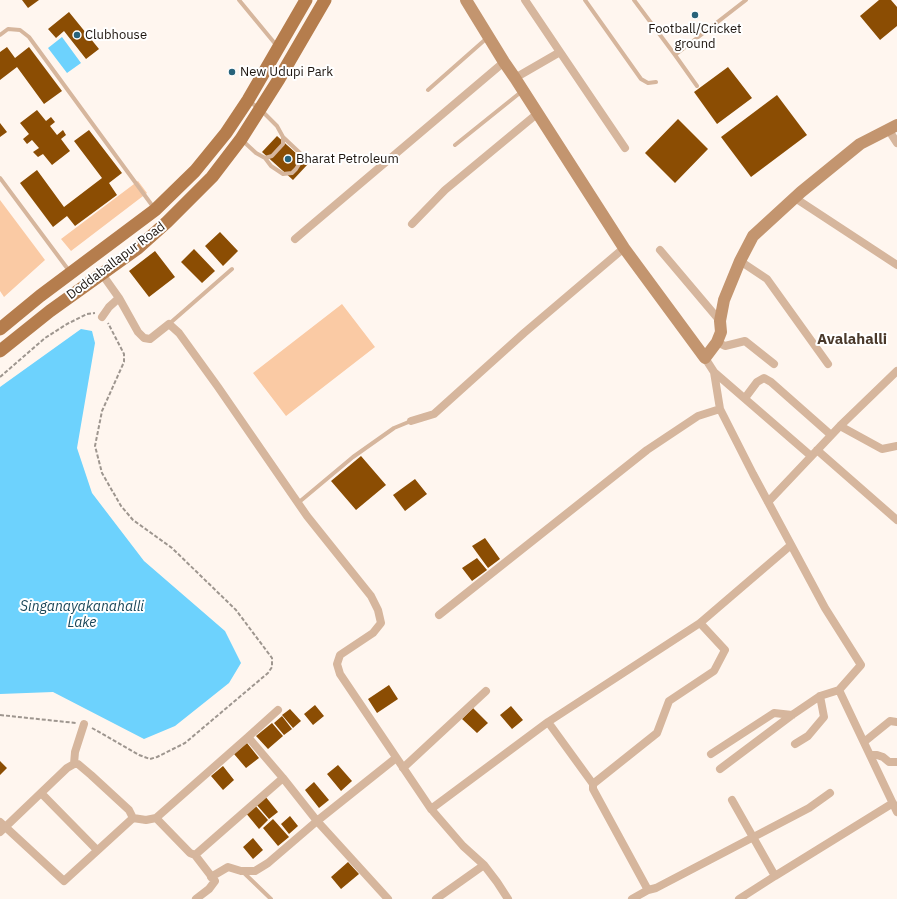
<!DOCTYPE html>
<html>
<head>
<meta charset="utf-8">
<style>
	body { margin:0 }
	canvas { display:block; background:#fff6ef }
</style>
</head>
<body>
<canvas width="897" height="899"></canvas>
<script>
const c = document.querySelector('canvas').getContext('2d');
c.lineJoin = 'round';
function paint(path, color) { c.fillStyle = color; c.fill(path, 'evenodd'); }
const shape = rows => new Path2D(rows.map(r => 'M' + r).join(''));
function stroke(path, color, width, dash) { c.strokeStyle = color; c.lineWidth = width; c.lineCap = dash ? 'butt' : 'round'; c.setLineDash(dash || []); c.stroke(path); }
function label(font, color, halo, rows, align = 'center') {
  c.font = font + ' "IBM Plex Sans",sans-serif'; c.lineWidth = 4; c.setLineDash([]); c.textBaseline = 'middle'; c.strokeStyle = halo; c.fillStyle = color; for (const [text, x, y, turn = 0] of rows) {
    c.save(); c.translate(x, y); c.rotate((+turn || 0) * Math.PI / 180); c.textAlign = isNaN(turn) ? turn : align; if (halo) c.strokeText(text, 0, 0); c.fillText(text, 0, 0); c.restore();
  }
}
paint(shape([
	[138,181,147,193,71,251,61,239],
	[0,200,45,260,4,297,0,291],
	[342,304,375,347,286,416,253,373]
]), '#facaa4');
paint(shape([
	[62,37,81,63,67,73,48,48],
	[81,329,92,331,95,343,77,448,92,493,144,561,225,631,241,663,229,683,175,726,144,739,53,692,0,694,0,387]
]), '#6dd2fd');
paint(shape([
	[22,0,39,0,28,8],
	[879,0,891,0,897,7,897,26,880,40,860,16],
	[69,12,99,49,86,59,64,31,56,38,48,29],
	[7,47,15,58,29,47,62,91,44,104,17,67,0,80,0,52],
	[728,67,752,98,717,124,694,92],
	[777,95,807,135,751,177,721,137],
	[37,110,46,121,51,117,55,122,50,126,57,135,63,130,66,135,61,139,70,151,52,165,43,154,38,157,33,152,39,148,32,140,27,144,23,139,29,134,20,123],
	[678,119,708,149,675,183,645,153],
	[0,123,7,132,0,137],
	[89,130,122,173,109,183,117,195,75,226,67,216,53,227,20,183,37,170,64,207,102,178,74,141],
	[277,136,308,164,293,180,262,152],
	[220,232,238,251,223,266,205,246],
	[194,249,215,271,202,283,181,262],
	[155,251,175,277,149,297,129,271],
	[361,456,386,485,356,510,331,481],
	[415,479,427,494,405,511,393,495],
	[485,538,500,559,488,568,472,546],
	[477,558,487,570,472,581,462,568],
	[389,685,398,699,377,713,368,699],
	[315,705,324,716,313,725,304,714],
	[511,706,523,720,512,729,500,715],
	[473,708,488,723,477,733,462,719],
	[290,709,301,721,293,728,282,715],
	[282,716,292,729,284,735,274,723],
	[272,723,283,736,268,749,256,736],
	[247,743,259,758,246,768,234,754],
	[0,761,7,768,0,775],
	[338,765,352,781,341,791,327,774],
	[223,766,234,780,223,790,211,776],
	[314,782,329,800,319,808,305,790],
	[265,796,278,812,269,819,256,804],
	[254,804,268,820,259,829,245,812],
	[290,816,298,826,289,834,281,824],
	[273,819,289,837,278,846,263,828],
	[253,838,263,850,253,859,243,847],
	[348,862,359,874,341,889,331,877]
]), '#8b4d03');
stroke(shape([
	[0,377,45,338,67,324,87,314,95,313],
	[0,715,76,723],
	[92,728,139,755,150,759,157,757,185,743,268,673,272,667,272,658,236,610,172,548,133,520,121,506,102,473,95,446,102,411,124,362,124,354,108,323]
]), '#9e968f', 2, [4, 2]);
stroke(shape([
	[239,0,277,46],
	[585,0,641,79,648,83,656,82],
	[634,0,675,55,746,0],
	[0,35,8,29,20,30,29,37,154,208],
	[675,55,697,86],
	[428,90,487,38],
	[243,141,256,153,265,158,272,156,283,144,283,137,277,126,260,109,250,102],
	[455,145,521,92],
	[265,158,271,166,283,174,292,173,296,169,301,161,301,154,283,137],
	[0,178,70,272],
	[169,324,232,269],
	[298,503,353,457,394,428,411,421],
	[243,872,271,899]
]), '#d6b69d', 4);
stroke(shape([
	[560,52,625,148],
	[515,78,560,52,525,0],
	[888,129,897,143],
	[795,198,897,265],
	[412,224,445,190,538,113],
	[295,239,504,62],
	[660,250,720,321],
	[740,261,767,279,828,364],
	[102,274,119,298,138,332,144,338,150,339,169,324,179,333,218,387,307,516,371,596,378,610,381,623,373,633,340,655,337,664,340,674,431,809,463,846,484,865,497,882,508,899],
	[102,317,109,307,119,298],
	[717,342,725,346,745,341,774,364],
	[705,358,714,372,720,409,753,474,825,608,861,665,839,690,897,812],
	[714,372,811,456],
	[745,398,757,382,764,378,771,382,831,435],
	[411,421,434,414,524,333,624,248],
	[840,426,882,449,897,446],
	[817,450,897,520],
	[768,502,840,426,897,371],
	[439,615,647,450,698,416,720,409],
	[700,623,791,545],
	[548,722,593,784],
	[248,737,278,710],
	[864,742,890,721,897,722],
	[795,744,808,736,824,717,820,696],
	[711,754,774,713,792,715],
	[870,755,877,755,883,757,889,762,897,762],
	[74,764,75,752,84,724],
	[403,768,486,691],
	[720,769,792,715,820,696,839,690],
	[42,794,97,850],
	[732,800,775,876,739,899],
	[431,809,548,722,700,623,725,650,714,671,669,701,657,733,593,784,593,789,648,890],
	[133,818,146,820,156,818,248,737,283,778,317,821,388,899],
	[156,818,190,853,195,855,215,881,209,889,196,899],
	[0,822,64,881,133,818],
	[0,832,67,768,74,764,78,764,91,775,129,810,133,818],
	[195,855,283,778],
	[775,876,893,803],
	[211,877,228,867,241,871,255,871,268,863,317,821,396,758],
	[436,899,484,865],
	[632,899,648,890,656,888,809,808,830,793]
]), '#d6b69d', 8);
stroke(shape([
	[466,0,504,62,515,78,624,248,705,358,717,342,721,332,720,321,724,300,740,261,753,236,801,192,860,144,897,125]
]), '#c3956f', 12);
stroke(shape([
	[0,329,40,296,155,210,195,171,226,133,248,100,306,0],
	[0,351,50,311,138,248,167,222,212,177,241,139,279,79,325,0]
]), '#b57d4d', 13);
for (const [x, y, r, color] of [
	[695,15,4,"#28637b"],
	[77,35,4,"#28637b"],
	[232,72,4,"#28637b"],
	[288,159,4,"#28637b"]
]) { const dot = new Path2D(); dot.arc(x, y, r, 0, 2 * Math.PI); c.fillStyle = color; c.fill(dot); stroke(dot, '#fff', 1.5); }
label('13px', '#1d150f', '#fff', [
	["Football/Cricket",695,29,"center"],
	["ground",695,44,"center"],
	["Clubhouse",85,35],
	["New Udupi Park",240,72],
	["Bharat Petroleum",296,159]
], 'left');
label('13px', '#1d150f', '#fff', [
	["Doddaballapur Road",116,261,-37]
]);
label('italic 14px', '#1a4658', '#fff', [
	["Singanayakanahalli",82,607],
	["Lake",82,623]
]);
label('bold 15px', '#4a392b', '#fff', [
	["Avalahalli",852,340]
]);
</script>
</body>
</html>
